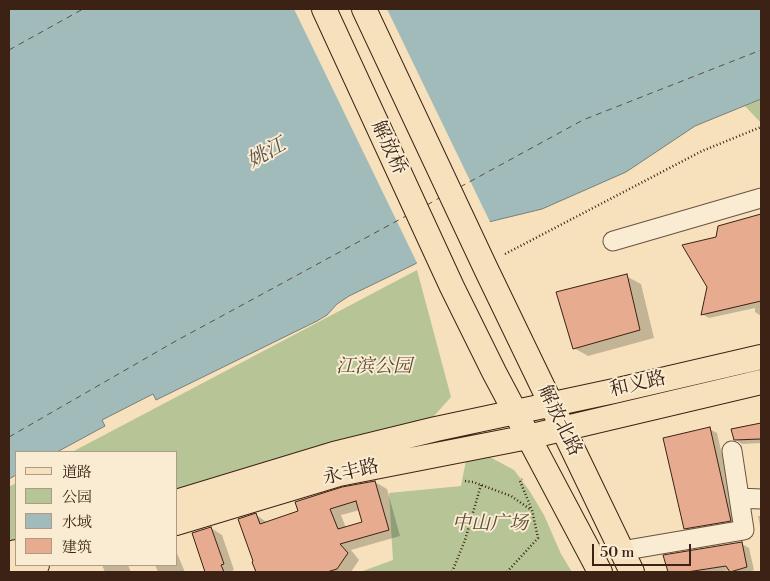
<!DOCTYPE html>
<html>
<head>
<meta charset="utf-8">
<style>
	body { margin:0 }
	#map { position:relative; width:770px; height:581px; overflow:hidden; background:#f6e1bc; font-family:"Libre Bodoni","Noto Serif SC",serif }
	canvas { display:block }
	.frame { position:absolute; inset:0; border:10px solid #3c2214; pointer-events:none }
	.legend { position:absolute; left:15px; top:451px; width:162px; height:115px; box-sizing:border-box; background:#f9ecd3; border:1px solid #ad9b87; margin:0; padding:6px 9px; list-style:none; font-size:15px; color:#3c2214 }
	.legend li { display:flex; align-items:center; gap:10px; height:25px }
	.legend b { width:25px; border:1px solid #ad9b87 }
	.scale { position:absolute; left:592px; top:544px; width:99px; height:22px; box-sizing:border-box; border:2px solid #3c2214; border-top:0; padding-left:6px; font-size:15px; line-height:18px; white-space:nowrap; color:#3c2214; -webkit-text-stroke:4px #f9ecd3; paint-order:stroke }
</style>
</head>
<body>
<div id="map">
<canvas width="770" height="581"></canvas>
<div class="frame"></div>
<ul class="legend">
<li><b style="height:6px;background:#f6e1bc"></b>道路</li>
<li><b style="height:14px;background:#b6c496"></b>公园</li>
<li><b style="height:14px;background:#a0bbba"></b>水域</li>
<li><b style="height:14px;background:#e7ab90"></b>建筑</li>
</ul>
<div class="scale">50 m</div>
</div>
<script>
const c = document.querySelector('canvas').getContext('2d');
c.lineJoin = 'round';
function paint(path, color) { c.fillStyle = color; c.fill(path, 'evenodd'); }
const shape = rows => new Path2D(rows.map(r => 'M' + r).join(''));
function stroke(path, color, width, dash) { c.strokeStyle = color; c.lineWidth = width; c.lineCap = dash ? 'butt' : 'round'; c.setLineDash(dash || []); c.stroke(path); }
function label(font, color, halo, rows, align = 'center') {
  c.font = font + ' "Libre Bodoni","Noto Serif SC",serif'; c.lineWidth = 4; c.setLineDash([]); c.textBaseline = 'middle'; c.strokeStyle = halo; c.fillStyle = color; for (const [text, x, y, turn = 0] of rows) {
    c.save(); c.translate(x, y); c.rotate((+turn || 0) * Math.PI / 180); c.textAlign = isNaN(turn) ? turn : align; if (halo) c.strokeText(text, 0, 0); c.fillText(text, 0, 0); c.restore();
  }
}
paint(shape([
	[761,99,761,123,745,106],
	[417,270,451,397,434,416,333,450,176,498,176,452,72,452],
	[467,455,488,456,514,470,529,490,544,515,561,554,572,572,360,572,393,560,389,493,461,486],
	[16,483,16,549,9,551,9,487]
]), '#b6c496');
const water = shape([
	[9,9,761,9,761,99,695,126,626,172,542,209,468,227,415,264,349,296,337,304,327,315,317,321,156,400,153,394,102,420,105,426,57,452,16,452,16,475,9,479,9,9]
]);
paint(water, '#a0bbba');
stroke(water, '#787e78', 1);
paint(shape([
	[294,9,387,9,491,224,469,230,418,265]
]), '#f6e1bc');
paint(shape([
	[754,217,761,222,761,316,755,312,755,308,709,318,702,314,717,238],
	[626,276,641,284,654,338,588,356,574,348],
	[761,425,761,443,742,444,735,439,733,430],
	[709,429,717,433,738,524,692,532,685,528],
	[375,482,387,489,400,536,351,550,359,560,351,572,257,572,240,520,256,515,268,523],
	[360,510,364,523,346,528,341,515],
	[758,516,761,516,761,531],
	[211,528,222,535,234,570,232,571,232,572,206,572,193,533],
	[742,544,749,548,754,570,748,572,733,572,730,570,716,572,669,572,665,556],
	[176,551,185,572,158,572,155,565,176,565],
	[102,565,128,565,131,572,105,572]
]), '#0003');
stroke(shape([
	[9,50,83,9],
	[460,187,583,120,761,50],
	[427,205,441,197],
	[9,437,174,342,406,216]
]), '#5a5046', 1, [6, 5]);
const building = shape([
	[761,214,761,301,701,315,707,287,682,245,716,237,718,226,761,214],
	[627,274,640,330,573,349,556,292,627,274],
	[761,423,761,439,734,440,731,429,761,423],
	[710,427,731,521,684,529,663,438,710,427],
	[375,481,389,530,340,544,348,553,337,569,327,572,256,572,252,562,253,561,238,519,256,513,260,524,298,511,295,502,342,487,375,481],
	[356,501,362,522,338,529,330,509,356,501],
	[211,527,224,564,221,565,224,572,205,572,192,533,211,527],
	[742,542,747,567,730,572,726,566,687,572,668,572,663,555,742,542]
]);
paint(building, '#e7ab90');
stroke(building, '#3c2214', 1);
const minor = shape([
	[613,241,761,198],
	[739,498,761,499],
	[621,551,744,530,732,451]
]);
const major = shape([
	[324,9,452,287,494,372,600,572],
	[364,9,486,269,632,572],
	[176,502,334,454,436,429,614,391,761,357],
	[176,523,339,474,528,437,761,382],
	[9,554,16,552],
	[12,572,37,565]
]);
stroke(minor, '#6a523e', 21);
stroke(major, '#3c2214', 26);
stroke(shape([
	[505,254,702,151,761,127],
	[465,481,473,482,511,496,530,509],
	[452,572,465,540,481,485],
	[507,572,538,538,532,510,520,481,522,479]
]), '#3c2214', 2.5, [1, 2.5]);
stroke(minor, '#f9ecd3', 19);
stroke(major, '#f6e1bc', 24);
label('19px', '#3c2214', '#f9ecd3', [
	["解放桥",388,148,65],
	["和义路",638,385,-13],
	["解放北路",559,421,64],
	["永丰路",351,473,-13]
]);
label('italic 19px', '#5a4a34', '#f9ecd3', [
	["江滨公园",374,367],
	["中山广场",490,524]
]);
label('italic 20px', '#5a5046', '#f9ecd3', [
	["姚江",267,154,-29]
]);
</script>
</body>
</html>
